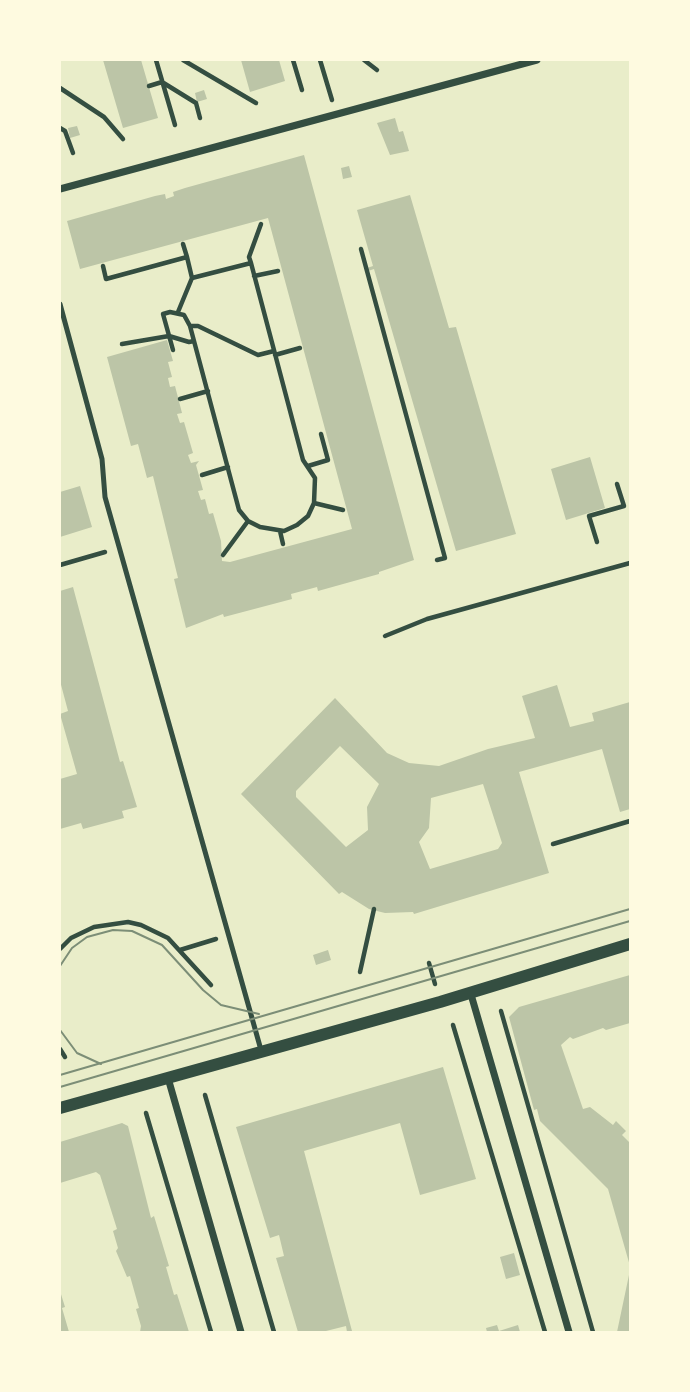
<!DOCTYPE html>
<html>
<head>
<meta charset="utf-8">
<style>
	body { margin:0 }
	#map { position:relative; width:690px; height:1392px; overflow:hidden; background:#e9edc9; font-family:"Fira Sans",sans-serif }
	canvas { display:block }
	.frame { position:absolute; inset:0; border:61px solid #fefae0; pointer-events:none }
</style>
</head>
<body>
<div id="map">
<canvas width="690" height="1392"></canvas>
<div class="frame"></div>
</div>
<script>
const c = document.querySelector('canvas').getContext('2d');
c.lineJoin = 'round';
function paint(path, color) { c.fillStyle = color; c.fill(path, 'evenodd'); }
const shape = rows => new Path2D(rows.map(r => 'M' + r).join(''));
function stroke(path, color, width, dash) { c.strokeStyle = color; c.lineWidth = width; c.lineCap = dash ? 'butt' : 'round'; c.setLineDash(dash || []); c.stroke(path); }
paint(shape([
	[103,60,141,60,158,118,123,128],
	[241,60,279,60,285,81,250,92],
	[204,90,207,99,197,102,195,93],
	[395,118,399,132,403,131,409,151,390,155,377,123],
	[77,126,80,135,70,138,68,128],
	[304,155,414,560,379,572,379,574,318,591,317,587,291,594,292,599,224,617,223,614,186,628,174,579,178,578,153,476,147,478,138,444,131,446,107,357,167,340,173,361,168,362,172,377,168,378,170,387,175,386,182,413,177,414,180,423,184,422,193,453,188,455,191,463,199,461,196,465,203,490,198,491,201,500,205,499,209,514,213,513,221,541,222,561,230,562,352,529,268,218,80,269,67,221,155,196,165,194,166,199,174,196,173,192,185,188],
	[349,166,352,177,343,179,341,168],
	[410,195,449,328,456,327,516,534,456,551,374,269,368,271,367,268,373,266,357,210],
	[590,457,605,508,566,520,551,469],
	[80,486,92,527,60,537,60,492],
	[73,587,120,762,123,761,137,807,122,811,124,818,83,829,81,823,60,829,60,779,77,774,60,714,68,711,60,681,60,591],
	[557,685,570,727,594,721,592,713,630,702,630,809,620,812,602,749,519,772,549,873,414,914,413,912,385,913,369,909,342,892,339,894,241,794,335,698,387,753,409,763,439,766,488,749,535,738,522,696],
	[340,746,379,784,367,807,368,830,346,847,296,797,296,791],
	[483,784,502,843,498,849,430,869,419,842,429,828,431,798],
	[328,950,331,960,316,965,313,955],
	[630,975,630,1023,606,1030,603,1028,573,1039,570,1037,561,1045,583,1109,590,1107,613,1125,616,1121,626,1131,622,1135,630,1143,630,1266,608,1189,540,1121,537,1109,534,1110,509,1017,519,1007],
	[443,1067,476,1179,420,1195,400,1123,304,1151,352,1331,347,1332,346,1326,322,1332,298,1332,276,1258,284,1256,279,1235,270,1238,236,1127],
	[122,1123,128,1126,151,1218,154,1216,169,1266,166,1267,174,1295,177,1294,189,1332,140,1332,141,1326,136,1309,139,1308,130,1276,127,1277,116,1251,118,1248,113,1231,117,1229,100,1175,96,1172,60,1183,60,1142],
	[514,1253,520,1275,506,1279,500,1257],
	[629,1275,630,1332,617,1332],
	[60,1291,65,1307,62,1308,69,1332,60,1332],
	[497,1325,499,1331,518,1325,520,1332,487,1332,486,1328]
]), '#bcc5a7');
stroke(shape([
	[156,60,175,125],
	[183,60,256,103],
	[293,60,302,90],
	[320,60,332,100],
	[364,60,377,70],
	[149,86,162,82,196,103,200,118],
	[60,88,104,117,123,139],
	[60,128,65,131,73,153],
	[183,244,187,257],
	[361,249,445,558,437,560],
	[251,263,249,257,261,224],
	[103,266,106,279,187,257,192,278,178,312],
	[254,276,278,271],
	[190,326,198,326,258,355,274,351],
	[122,344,169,336,189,342,194,341],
	[173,350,163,314,170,312,184,315,190,326,239,510,248,521,260,527,284,531,297,525,308,516,314,503,315,478,303,460,251,263,192,278],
	[275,355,300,348],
	[180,399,208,391],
	[308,466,328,460,321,434],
	[202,475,228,467],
	[314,503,343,510],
	[280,531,283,544],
	[597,542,589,516,624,506,617,484],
	[223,555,248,521],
	[60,565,105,552],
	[385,636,427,619,630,563],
	[553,844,630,821],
	[60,949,71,938,94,927,128,922,141,925,168,938,211,985],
	[180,950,216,939],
	[429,963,435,984],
	[360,972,374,909],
	[501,1011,593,1332],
	[453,1025,545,1332],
	[60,1049,65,1057],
	[205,1095,274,1332],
	[146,1113,211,1332]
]), '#344e41', 4.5);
stroke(shape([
	[60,304,102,459,105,497,261,1050]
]), '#344e41', 5);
stroke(shape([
	[60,189,537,60],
	[470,991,569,1332],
	[168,1078,241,1332]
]), '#344e41', 7);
stroke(shape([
	[60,1108,440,1002,630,944]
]), '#344e41', 12);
stroke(shape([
	[60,966,72,948,87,937,113,930,132,931,162,945,203,990,221,1005,259,1014],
	[60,1030,77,1053,101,1064],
	[60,1075,630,909],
	[60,1087,630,921]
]), '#7c8e77', 2);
</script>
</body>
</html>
